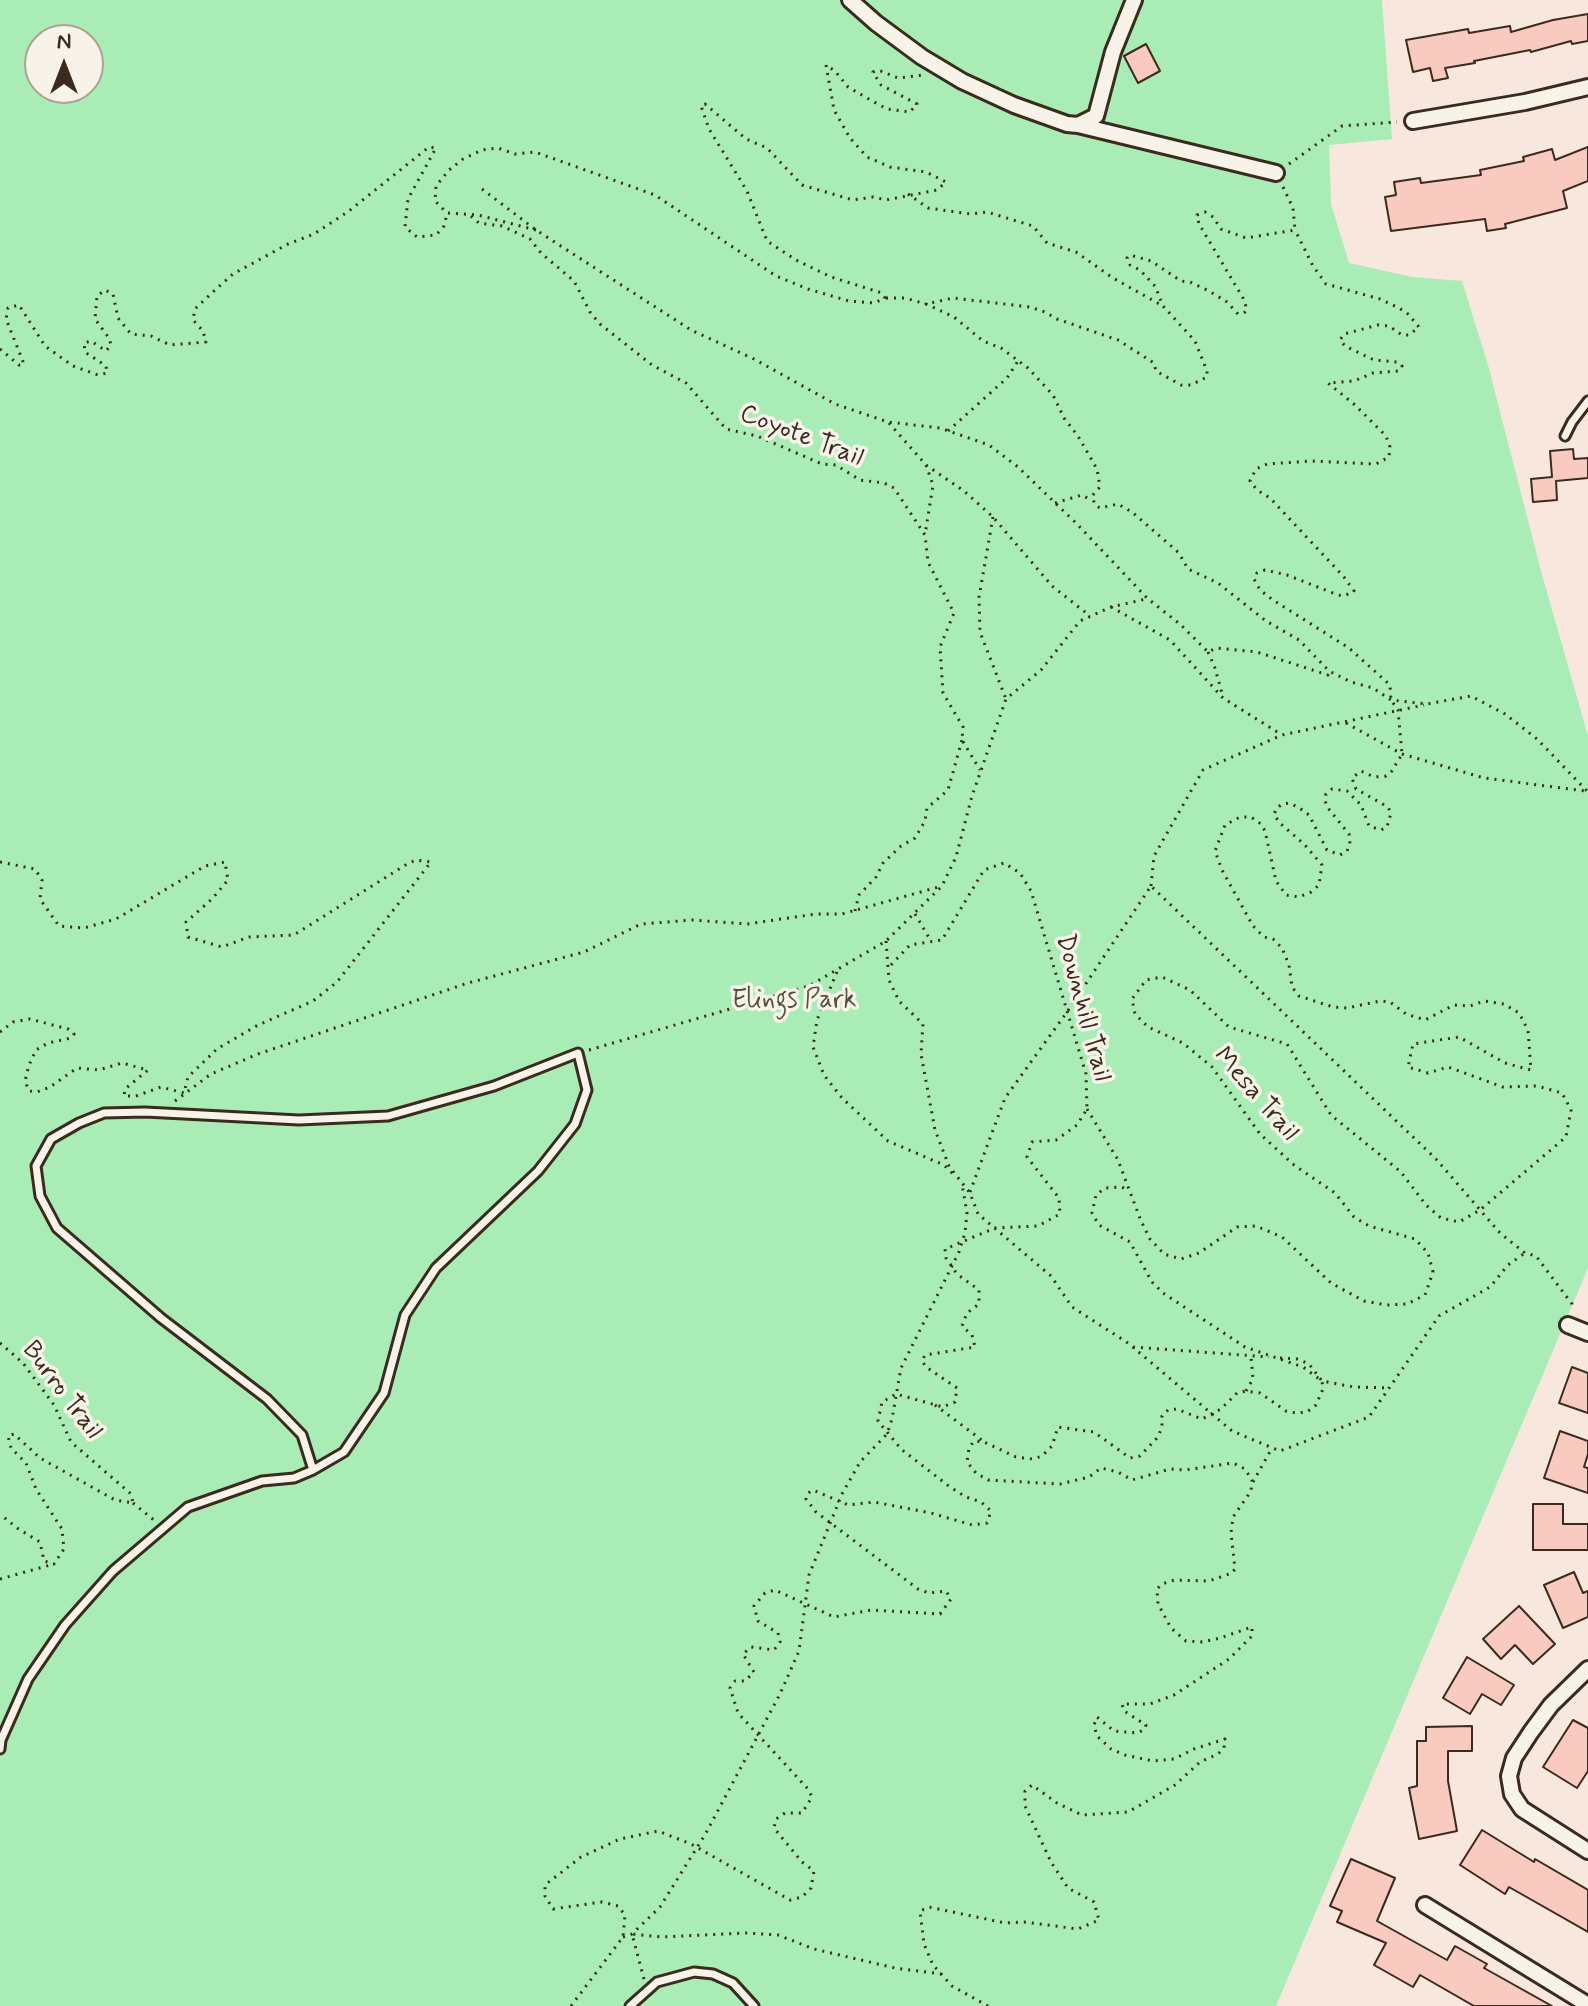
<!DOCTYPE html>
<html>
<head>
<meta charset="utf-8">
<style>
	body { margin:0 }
	#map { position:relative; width:1588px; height:2006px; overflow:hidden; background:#f8e7dc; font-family:Mynerve,sans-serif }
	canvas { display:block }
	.north { position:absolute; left:24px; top:24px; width:80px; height:80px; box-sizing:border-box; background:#f7f3e8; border:2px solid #aca397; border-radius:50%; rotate:0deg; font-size:22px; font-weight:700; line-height:32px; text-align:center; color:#3b2a1e }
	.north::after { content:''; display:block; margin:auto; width:28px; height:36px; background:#3b2a1e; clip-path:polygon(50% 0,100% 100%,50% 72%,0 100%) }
</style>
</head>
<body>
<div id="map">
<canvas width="1588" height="2006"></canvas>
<div class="north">N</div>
</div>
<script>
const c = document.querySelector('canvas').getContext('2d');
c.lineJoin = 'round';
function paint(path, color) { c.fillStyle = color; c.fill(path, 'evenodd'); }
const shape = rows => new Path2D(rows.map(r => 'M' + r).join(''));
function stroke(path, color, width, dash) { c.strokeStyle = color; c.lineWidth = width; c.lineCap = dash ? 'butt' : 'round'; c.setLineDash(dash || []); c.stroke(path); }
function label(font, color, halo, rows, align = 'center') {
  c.font = font + ' Mynerve,sans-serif'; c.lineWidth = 7; c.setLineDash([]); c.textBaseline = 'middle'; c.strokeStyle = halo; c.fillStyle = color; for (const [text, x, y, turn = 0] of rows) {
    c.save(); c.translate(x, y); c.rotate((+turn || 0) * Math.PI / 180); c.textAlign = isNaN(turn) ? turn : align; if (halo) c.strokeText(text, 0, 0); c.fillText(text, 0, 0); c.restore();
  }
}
paint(shape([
	[0,0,1382,0,1392,139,1329,145,1331,204,1349,263,1412,277,1462,281,1488,365,1541,571,1588,736,1588,1268,1276,2006,0,2006],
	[40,40,88,40,88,88,40,88]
]), '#a9ecb6');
const building = shape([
	[1588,14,1588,41,1572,44,1571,41,1531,52,1530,50,1474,61,1475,63,1445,68,1448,78,1433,81,1430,68,1413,72,1406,40,1468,29,1469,33,1510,26,1511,32,1553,20,1588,14],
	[1146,44,1160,71,1138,83,1124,56,1146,44],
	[1588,147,1588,181,1563,191,1567,208,1505,224,1506,228,1487,231,1485,219,1391,231,1385,197,1396,195,1394,182,1420,178,1421,183,1481,175,1480,170,1524,161,1523,157,1552,149,1555,160,1588,147],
	[1573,449,1574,459,1588,458,1588,478,1556,481,1557,500,1533,502,1531,479,1552,477,1550,451,1573,449],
	[1572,1367,1588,1373,1588,1413,1559,1403,1572,1367],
	[1560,1431,1588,1441,1588,1454,1584,1467,1588,1468,1588,1493,1544,1478,1560,1431],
	[1533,1504,1563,1504,1563,1524,1588,1524,1588,1550,1533,1550,1533,1504],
	[1574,1572,1583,1593,1588,1591,1588,1617,1563,1628,1544,1585,1574,1572],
	[1519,1606,1555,1644,1533,1664,1515,1645,1501,1659,1483,1639,1519,1606],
	[1467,1657,1514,1685,1501,1705,1482,1694,1470,1714,1443,1698,1467,1657],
	[1573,1720,1588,1728,1588,1771,1577,1788,1543,1767,1573,1720],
	[1472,1726,1472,1751,1448,1751,1448,1781,1457,1831,1419,1839,1409,1788,1417,1786,1417,1741,1426,1741,1426,1727,1472,1726],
	[1482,1830,1534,1862,1535,1859,1588,1890,1588,1932,1509,1887,1505,1894,1460,1865,1482,1830],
	[1351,1859,1395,1878,1377,1921,1447,1960,1455,1946,1487,1964,1484,1968,1552,2006,1474,2006,1420,1975,1413,1987,1374,1965,1386,1943,1337,1922,1342,1911,1330,1906,1351,1859]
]);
paint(building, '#f9cabf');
stroke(building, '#3b2a1e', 2);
const service = shape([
	[1565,436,1572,422,1588,401],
	[0,1749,1,1740,28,1679,65,1625,113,1571,188,1507,262,1481,294,1478,313,1470,302,1435,267,1399,161,1318,57,1228,40,1196,36,1166,51,1139,79,1123,104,1113,145,1112,299,1120,388,1116,494,1086,578,1053,587,1090,575,1124,538,1171,436,1268,405,1315,384,1393,344,1452,313,1470],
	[630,2006,657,1982,694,1972,713,1974,733,1983,754,2006]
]);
const minor = shape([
	[850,0,876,23,922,57,962,81,1014,105,1067,124,1078,125,1096,116,1113,52,1134,0],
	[1413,121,1525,102,1588,87],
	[1078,125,1276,173],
	[1568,1325,1588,1333],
	[1588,1669,1551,1705,1531,1732,1514,1758,1509,1776,1512,1794,1522,1809,1588,1851],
	[1425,1905,1588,2005]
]);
stroke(service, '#3b2a1e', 13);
stroke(minor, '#3b2a1e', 20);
stroke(shape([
	[1289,164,1342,126,1397,122],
	[1283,187,1293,208,1295,230,1246,238,1221,229,1213,217,1205,212,1197,215,1199,224,1243,298,1247,309,1245,312,1238,314,1227,302,1209,291,1190,282,1181,281,1151,261,1130,255,1127,258,1130,265,1140,270,1155,286,1163,306,1195,341,1207,371,1207,377,1191,385,1181,385,1156,371,1154,363,1118,340,1057,319,1045,312,1030,307,953,298,926,304,954,317,983,341,1001,348,1028,368,1053,395,1064,418,1078,436,1097,469,1100,487,1092,496,1095,505,1100,508,1118,504,1132,512,1179,553,1188,569,1218,583,1266,621,1299,640,1329,671],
	[482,189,536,230,691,330,754,359,835,404,888,422,940,428,989,445,1018,467,1076,523,1147,598,1181,625,1208,652,1216,648,1257,652,1328,675,1329,671,1351,682,1373,688,1391,700,1427,704,1471,696,1505,714,1537,739,1588,792],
	[908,194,928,208,970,214,987,212,1033,226,1047,243,1076,252,1113,278,1163,306],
	[471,216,479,223,502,226,530,239,541,253,574,281,590,312,600,324,652,365,686,383,726,429,757,436,822,464,836,465,860,480,884,483,894,488,925,535,928,562,954,613,940,647,943,693,963,727,962,740,980,770],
	[536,230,478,215,447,213,435,201,436,186,449,170,463,159,482,150,498,148,515,154,535,152,655,195,776,276,808,289,849,301,874,303,885,298,882,293,831,277,796,260,767,241,747,191,709,129,701,106,705,104,746,139,767,148,802,185,853,200,873,197,886,200,937,190,946,182,926,172,890,167,867,157,850,138,834,110,826,65,835,71,848,87,867,98,887,109,910,112,917,104,881,85,873,72,878,70,898,78,923,75],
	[886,298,905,298,926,304],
	[0,349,19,365,24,364,6,319,8,308,19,305,45,346,73,366,98,375,107,373,106,366,85,352,84,343,91,341,106,351,111,345,109,338,95,319,97,296,105,290,113,294,118,318,131,334,151,336,170,345,206,342,203,331,193,320,195,309,215,290,233,274,288,244,314,234,349,211,429,147,436,148,408,199,405,227,417,237,436,235,444,226,447,214],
	[889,423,926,465,933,485,925,535],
	[948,431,1007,378,1018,361],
	[926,465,964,491,993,517,1052,586,1090,616],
	[1055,503,1082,495,1091,500],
	[993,517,979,597,980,632,1006,699],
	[1111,607,1170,640,1223,698,1282,735],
	[1208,652,1215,668,1223,697],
	[1346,723,1402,754,1484,778,1586,791],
	[0,862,35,869,42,880,40,899,59,926,84,928,116,919,205,866,225,862,228,880,212,899,186,922,188,937,222,947,249,937,294,935,407,864,416,860,431,862,337,982,313,1001,258,1025,217,1049,188,1077,184,1093],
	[1151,886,1154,856,1203,770,1282,735,1424,705],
	[855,911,859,895,876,877,883,863,901,846,915,838,925,821,927,808,948,790,962,740],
	[915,914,931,941],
	[886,941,889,980,899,1001,923,1024,921,1054,935,1130,949,1166,970,1193,978,1214,1051,1276,1072,1307,1128,1343,1232,1431,1280,1451,1369,1417,1439,1316,1490,1287,1508,1265,1525,1253],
	[837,972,817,1020,813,1047,824,1075,842,1098,888,1141,944,1165,954,1175],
	[0,1032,13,1022,30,1019,68,1029,74,1034,71,1038,48,1043,36,1050,29,1065,25,1081,29,1091,37,1092,50,1087,77,1068,99,1070,122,1063,148,1070,125,1089,124,1096,136,1096,161,1087,184,1093],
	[589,1050,809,986,886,941,942,886,956,857,972,796,1006,699,1041,670,1080,621,1111,607,1146,599],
	[175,1101,211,1074,258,1054,468,983,584,952,641,924,692,920,747,924,816,914,842,914,942,886],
	[1087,1109,1118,1160,1141,1221,1150,1239,1164,1254,1181,1259,1199,1253,1237,1227,1256,1226,1282,1237,1331,1283,1364,1301,1387,1305,1407,1304,1425,1295,1433,1272,1428,1253,1415,1239,1369,1226,1354,1217,1335,1193,1294,1165,1260,1134,1212,1067,1183,1043,1148,1027,1135,1014,1132,999,1146,980,1162,977,1190,990,1229,1027,1287,1044,1331,1115,1401,1172,1426,1205,1441,1218,1459,1222,1480,1210,1566,1137,1571,1110,1562,1093,1537,1086,1503,1087,1448,1067,1428,1073,1408,1067,1413,1044,1459,1037,1505,1063,1531,1070,1528,1030,1519,1013,1504,1004,1484,1001,1470,1006,1454,1005,1425,1020,1406,1014,1390,1002,1380,1001,1347,1008,1333,1007,1299,996,1292,987,1289,965,1282,948,1273,939,1264,937,1253,926,1222,870,1215,851,1225,825,1240,817,1251,817,1261,824,1265,831,1276,881,1286,895,1299,897,1311,892,1319,885,1322,865,1304,844,1281,824,1274,815,1276,809,1282,804,1289,803,1298,807,1309,815,1327,850,1340,855,1347,851,1350,844,1349,834,1328,808,1325,801,1326,794,1332,789,1347,791,1361,805,1369,826,1381,830,1387,827,1391,813,1388,807,1356,789,1352,778,1361,771,1374,777,1386,776,1392,771,1402,754,1398,710,1391,700,1390,685,1349,648,1273,600,1260,590,1254,579,1257,573,1265,570,1287,575,1338,595,1344,596,1354,591,1344,577,1270,498,1257,490,1250,481,1256,469,1267,464,1312,461,1376,464,1389,457,1390,447,1386,436,1355,405,1328,383,1354,381,1373,373,1399,371,1402,366,1397,362,1374,360,1345,346,1340,340,1344,334,1378,325,1389,326,1402,335,1409,335,1419,327,1408,314,1399,308,1380,299,1326,284,1313,266,1295,230],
	[970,1192,1005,1098,1067,1012,1151,886,1436,1159,1500,1233,1525,1253,1536,1256,1572,1304,1571,1309],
	[0,1343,23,1363,54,1405,71,1442,131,1494,133,1503,115,1500,40,1458,14,1434,8,1436,11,1448,26,1463,36,1489,62,1529,64,1549,54,1564,44,1561,40,1542,17,1528,0,1514],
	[1133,1347,1269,1357],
	[1280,1358,1297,1359,1309,1364,1322,1381,1354,1387,1390,1388],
	[1246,1391,1253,1379,1251,1357],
	[935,1405,983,1441],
	[1253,1482,1272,1448],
	[133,1503,155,1521],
	[0,1579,54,1564],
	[623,1937,632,1934,660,1907,706,1833,780,1694,799,1651,809,1575,842,1494,860,1462,887,1434,892,1419,901,1368,959,1252,965,1233,967,1213,962,1184],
	[644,1979,632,1934,661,1937,747,1933,778,1935,814,1949,895,1968,941,1974],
	[571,2006,623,1937,625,1915,618,1906,602,1902,553,1909,545,1896,545,1885,581,1857,620,1839,658,1831,691,1844,790,1900,802,1897,811,1888,814,1871,802,1862,774,1828,776,1819,785,1813,802,1813,812,1797,808,1789,738,1713,730,1688,735,1681,745,1681,754,1672,743,1654,751,1647,774,1650,780,1642,778,1633,758,1621,754,1606,765,1593,775,1590,834,1617,871,1610,940,1614,951,1599,946,1591,929,1593,918,1589,816,1512,806,1499,808,1493,813,1490,848,1505,874,1502,931,1513,972,1525,987,1523,991,1511,981,1502,966,1497,950,1487,901,1449,878,1421,882,1402,896,1394,943,1407,955,1402,957,1388,926,1367,922,1361,925,1355,975,1347,972,1335,962,1326,967,1313,979,1304,979,1290,957,1274,946,1258,945,1249,995,1228,1038,1226,1060,1214,1059,1198,1027,1157,1032,1142,1056,1140,1077,1125,1087,1109,1086,1074,1031,891,1020,873,1004,863,984,870,942,940,910,945,889,967],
	[988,2006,952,1986,933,1965,924,1944,920,1911,929,1907,1005,1923,1024,1922,1078,1929,1099,1920,1094,1902,1068,1888,1051,1862,1025,1806,1025,1791,1032,1785,1057,1803,1082,1815,1128,1812,1175,1785,1200,1762,1218,1754,1224,1748,1225,1739,1194,1749,1174,1759,1153,1761,1125,1755,1111,1749,1097,1736,1094,1725,1097,1717,1114,1731,1137,1733,1144,1730,1146,1725,1124,1711,1122,1704,1150,1704,1174,1695,1229,1659,1252,1636,1252,1627,1220,1638,1203,1642,1186,1641,1171,1628,1164,1615,1158,1604,1157,1589,1162,1584,1174,1580,1209,1581,1232,1573,1235,1569,1231,1533,1233,1517,1251,1491,1252,1480,1245,1469,1233,1463,1185,1470,1170,1469,1132,1480,1118,1472,1101,1468,1089,1477,1060,1484,988,1480,976,1473,967,1462,969,1448,974,1441,984,1442,1016,1457,1033,1459,1042,1456,1052,1446,1058,1427,1094,1432,1130,1458,1140,1456,1158,1437,1162,1427,1162,1416,1168,1410,1177,1409,1202,1419,1221,1409,1237,1393,1246,1391,1260,1393,1286,1411,1296,1413,1307,1412,1316,1405,1323,1389,1322,1381,1303,1367,1245,1347,1163,1293,1152,1282,1130,1242,1099,1225,1092,1213,1096,1195,1105,1188,1122,1187,1127,1190]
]), '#3b2a1e', 3, [2, 6]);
stroke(service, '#f7f3e8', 7);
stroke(minor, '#f7f3e8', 14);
label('26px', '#3b2a1e', '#f7f3e8', [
	["Coyote Trail",801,437,21],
	["Downhill Trail",1082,1008,75],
	["Mesa Trail",1255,1095,49],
	["Burro Trail",61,1391,53]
]);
label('26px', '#51513c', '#f7f3e8', [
	["Elings Park",794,1002]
]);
</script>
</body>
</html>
